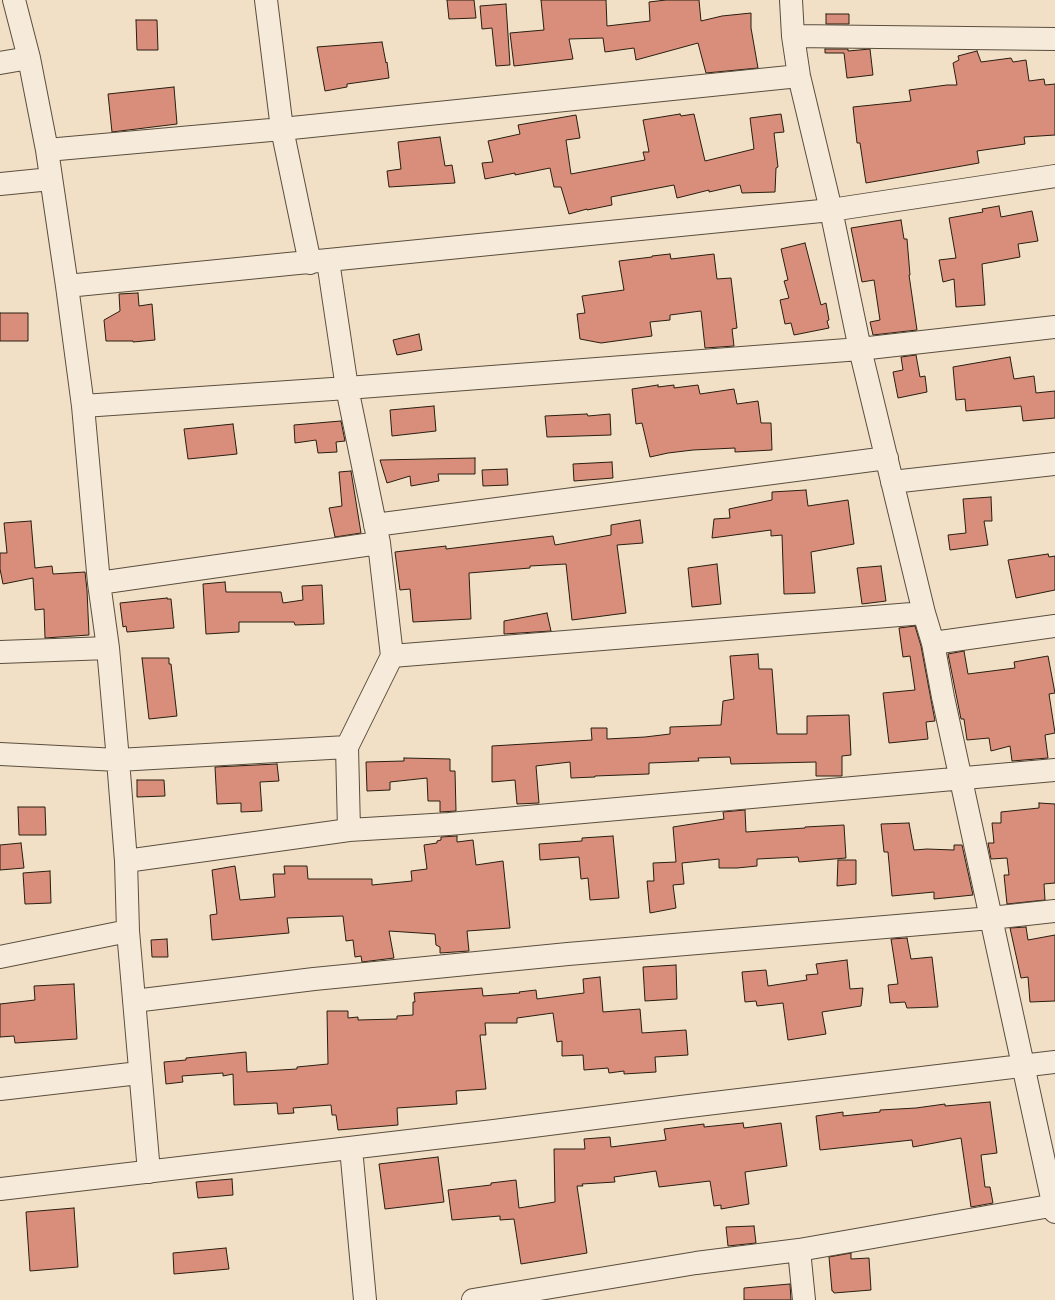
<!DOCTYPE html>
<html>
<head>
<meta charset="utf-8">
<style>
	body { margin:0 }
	canvas { display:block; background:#f1e0c6 }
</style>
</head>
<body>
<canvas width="1055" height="1300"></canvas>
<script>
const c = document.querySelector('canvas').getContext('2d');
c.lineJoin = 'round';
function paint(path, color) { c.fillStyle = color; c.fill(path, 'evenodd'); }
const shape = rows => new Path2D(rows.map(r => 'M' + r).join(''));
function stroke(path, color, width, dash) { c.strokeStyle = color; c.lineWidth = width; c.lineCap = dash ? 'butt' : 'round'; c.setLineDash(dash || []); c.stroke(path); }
const building = shape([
	[447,0,474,0,476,18,449,19,447,0],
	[541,0,606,0,607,26,650,21,649,2,666,0,699,0,701,21,722,16,751,13,751,28,758,68,706,73,698,43,636,60,634,48,605,52,603,38,569,39,573,59,514,66,510,33,544,30,541,0],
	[506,4,510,65,496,66,492,28,482,29,480,6,506,4],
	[826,14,849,14,849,24,826,24,826,14],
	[136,20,157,20,158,50,137,50,136,20],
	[382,42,386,63,387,62,389,78,347,84,347,87,325,91,317,47,382,42],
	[825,49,848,49,848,51,870,49,873,75,847,78,844,53,825,53,825,49],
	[977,51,981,62,1011,58,1013,62,1026,60,1029,81,1044,79,1045,85,1055,84,1055,135,1024,137,1025,144,977,151,979,163,866,183,860,143,857,143,853,107,911,101,909,90,947,85,957,85,953,63,959,60,958,56,977,51],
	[174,87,177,124,112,132,108,94,174,87],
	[680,114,681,116,694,114,705,161,754,149,750,118,781,114,784,132,774,133,778,167,776,168,775,192,742,193,740,185,709,192,709,190,677,198,674,185,611,197,612,205,587,210,587,209,569,214,561,187,554,187,550,168,515,175,515,173,485,179,482,163,493,162,488,141,520,134,518,125,576,115,580,138,566,140,571,174,645,160,643,152,649,152,643,120,680,114],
	[440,137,445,166,452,165,455,183,389,187,387,171,401,169,398,142,440,137],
	[999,206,1001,217,1032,211,1038,241,1018,244,1020,257,982,264,985,305,956,307,954,279,943,282,939,260,956,258,949,218,983,212,982,209,999,206],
	[901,220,904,239,907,239,910,275,909,275,917,330,873,335,870,322,880,320,874,280,862,282,851,228,901,220],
	[805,243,821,305,826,303,829,320,827,321,829,328,794,335,791,323,785,324,780,300,789,298,784,281,788,280,781,249,805,243],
	[670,254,671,259,714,254,717,279,731,278,737,328,732,329,734,346,705,348,701,311,670,315,670,320,650,322,652,336,601,343,580,339,577,314,585,313,582,296,624,290,619,261,652,257,652,256,670,254],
	[138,293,139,306,152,304,155,340,133,342,133,341,106,341,104,320,120,311,119,294,138,293],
	[0,313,28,313,28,341,0,341,0,313],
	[419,334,422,350,397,355,393,340,419,334],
	[916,355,920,377,925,376,927,392,898,398,893,372,903,370,901,357,916,355],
	[1010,357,1014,379,1034,376,1036,393,1055,391,1055,418,1023,421,1021,406,966,411,965,399,956,400,953,367,1010,357],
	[658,385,658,387,674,385,674,388,698,385,700,394,734,389,737,404,758,401,761,423,771,423,772,450,735,452,735,448,693,450,668,453,650,457,642,423,636,424,632,389,658,385],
	[434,406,436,431,392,436,390,410,434,406],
	[587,414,588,416,610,414,611,435,547,437,545,416,587,414],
	[341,421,345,441,336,442,337,452,318,453,316,440,295,443,294,425,341,421],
	[233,424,237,454,188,459,184,429,233,424],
	[475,458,475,474,438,474,439,481,411,486,410,476,387,483,380,460,475,458],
	[612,462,613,478,574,481,573,464,612,462],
	[507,469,508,485,483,486,482,470,507,469],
	[351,471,361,533,335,537,329,508,342,506,339,472,351,471],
	[806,490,808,506,848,500,854,544,811,552,815,593,784,594,782,535,771,536,771,530,712,538,714,519,730,518,729,509,772,500,772,492,806,490],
	[991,497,992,521,984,521,988,545,950,550,948,535,966,533,963,499,991,497],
	[640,520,643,543,617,545,626,613,572,620,566,564,530,566,530,568,469,573,471,619,413,622,410,589,400,590,395,552,446,546,446,549,553,536,555,545,611,535,611,525,640,520],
	[31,521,35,568,52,566,53,574,85,572,87,590,89,635,45,638,44,609,35,610,33,578,3,584,0,569,0,553,7,553,4,523,31,521],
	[1048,554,1049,557,1055,556,1055,590,1016,598,1008,560,1048,554],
	[717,564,721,604,692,607,688,568,717,564],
	[881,566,886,601,862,604,857,568,881,566],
	[225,582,226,592,281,592,283,603,303,600,302,586,322,585,324,624,295,625,294,622,239,622,239,632,206,634,203,584,225,582],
	[167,598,167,599,171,599,174,628,127,632,126,626,123,627,120,603,167,598],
	[547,613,551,631,504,634,504,621,547,613],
	[915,626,921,646,935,721,926,722,928,739,889,743,883,693,915,690,910,656,903,657,899,628,915,626],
	[964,651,968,674,1015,668,1014,662,1048,656,1055,693,1049,694,1055,733,1045,735,1048,758,1012,761,1010,746,991,751,989,738,967,740,964,719,961,719,948,654,964,651],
	[758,654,759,669,772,669,777,734,807,734,807,716,849,715,851,755,842,756,842,776,816,776,816,762,731,764,730,757,698,758,699,761,649,763,649,774,595,776,595,777,571,778,570,762,536,766,539,803,517,804,515,780,492,782,492,746,592,740,591,728,607,728,607,739,645,737,670,734,670,727,721,725,723,701,734,699,730,656,758,654],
	[142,658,169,658,169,664,171,664,177,716,149,719,142,658],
	[404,758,450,759,450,771,455,771,456,811,440,812,440,801,428,801,427,778,390,782,390,790,367,791,366,762,404,761,404,758],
	[277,764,279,781,260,782,262,811,241,812,241,803,217,804,215,767,277,764],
	[137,780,164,780,165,796,137,797,137,780],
	[1039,803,1055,804,1055,883,1044,884,1045,900,1007,904,1004,875,1009,875,1007,858,991,859,988,843,994,843,992,823,1001,823,1001,812,1039,808,1039,803],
	[18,807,45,807,46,835,19,835,18,807],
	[745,810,746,832,805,828,805,827,844,825,846,858,799,862,798,857,757,859,757,866,737,868,719,868,719,859,682,863,684,884,673,885,676,908,650,913,647,881,654,881,653,863,676,862,673,827,724,819,723,812,745,810],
	[909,823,914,850,927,849,954,850,954,845,962,845,973,895,934,899,934,892,892,896,888,852,884,852,881,824,909,823],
	[457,836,457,842,473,840,476,865,503,861,510,928,467,931,469,951,440,953,440,947,436,945,435,934,389,931,394,958,362,962,361,956,355,957,353,940,346,941,343,916,287,918,289,933,212,940,210,915,217,914,212,870,235,866,240,900,275,897,273,874,285,874,284,866,307,866,308,879,372,879,372,885,412,881,411,871,427,869,424,845,437,843,437,841,441,840,441,837,457,836],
	[613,836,619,898,590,900,588,878,581,879,579,857,540,860,539,844,582,841,582,838,613,836],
	[21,843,24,868,0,870,0,845,21,843],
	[838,860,856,860,856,884,837,886,838,860],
	[50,871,51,903,25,904,23,873,50,871],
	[1026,927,1028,940,1055,935,1055,1001,1030,1002,1028,977,1021,978,1010,928,1026,927],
	[907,938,911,959,932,957,938,1007,907,1008,905,1002,890,1003,888,985,898,984,891,939,907,938],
	[167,939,168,957,152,957,151,940,167,939],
	[847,960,850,989,863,988,861,1006,822,1012,826,1034,788,1040,783,1003,757,1006,756,1001,745,1002,742,972,766,970,768,986,807,980,806,975,818,974,816,964,847,960],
	[676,965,677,999,645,1001,643,967,676,965],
	[600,977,603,1012,640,1009,642,1033,686,1030,688,1055,655,1057,656,1072,624,1074,624,1071,609,1073,608,1068,584,1070,583,1055,562,1056,562,1041,557,1042,553,1013,517,1018,517,1023,485,1023,486,1035,480,1035,486,1089,456,1091,457,1104,397,1108,398,1125,338,1130,336,1115,332,1115,331,1105,293,1108,294,1113,278,1114,277,1103,234,1105,233,1074,223,1076,223,1073,182,1076,183,1082,166,1084,164,1062,186,1060,186,1058,246,1052,247,1072,297,1069,297,1067,328,1064,327,1011,348,1011,348,1018,358,1017,358,1020,397,1019,397,1016,413,1015,413,1002,415,1002,414,993,482,988,483,996,520,993,519,992,536,990,537,999,584,993,583,979,600,977],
	[74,984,77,1039,15,1043,14,1036,0,1037,0,1004,35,1000,34,986,74,984],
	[990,1102,997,1153,981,1155,985,1187,990,1187,993,1203,971,1207,961,1138,913,1147,912,1140,820,1150,816,1116,843,1112,843,1116,880,1112,880,1110,916,1108,945,1104,945,1106,990,1102],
	[743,1123,744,1128,781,1123,787,1166,745,1172,749,1204,721,1209,721,1205,714,1206,710,1181,659,1187,656,1171,614,1177,615,1182,582,1184,583,1186,577,1186,587,1253,521,1264,514,1219,500,1220,500,1216,452,1220,448,1190,491,1185,491,1183,516,1180,519,1208,555,1202,554,1149,585,1149,584,1139,610,1137,611,1147,666,1140,664,1129,704,1124,704,1127,743,1123],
	[438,1157,444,1202,385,1209,379,1164,438,1157],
	[232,1179,233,1195,198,1198,196,1182,232,1179],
	[74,1208,78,1267,30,1271,26,1212,74,1208],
	[754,1226,756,1243,728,1246,726,1227,754,1226],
	[226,1248,229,1269,174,1274,173,1253,226,1248],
	[851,1253,851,1259,869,1258,871,1290,834,1293,833,1291,832,1291,829,1257,851,1253],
	[790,1284,791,1300,744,1300,744,1288,790,1284]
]);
paint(building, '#d88e7b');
stroke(building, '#291e10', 1);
const minor = shape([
	[14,0,29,58,47,150,67,286,83,406,99,583,108,648,118,760,126,861,128,931,149,1172],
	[266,0,282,129,310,263],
	[791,0,793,36,799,76,831,210,860,349,924,613,933,643,943,697,991,918,1055,1212],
	[793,36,1055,39],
	[0,63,29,58],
	[47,150,282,129,799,76],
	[0,184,51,179],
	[328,261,347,388,379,543,392,656,347,747,349,830],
	[67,286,831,210,1055,176],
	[83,406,347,388,860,349,1055,327],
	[892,482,1055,464],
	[375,525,887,458],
	[99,583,379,543],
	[933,643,1055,626],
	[0,652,108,648],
	[392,656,924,613],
	[0,754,118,760,347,747],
	[126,861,349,830,449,824,1055,770],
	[0,957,128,931],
	[134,1001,314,979,568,954,991,918,1055,911],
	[0,1089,139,1073],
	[351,1148,365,1300],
	[0,1189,494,1131,681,1107,1055,1062],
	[799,1250,804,1300],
	[473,1300,696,1263,799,1250,1055,1205]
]);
stroke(minor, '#5b4e3e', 24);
stroke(minor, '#f6ebda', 22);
</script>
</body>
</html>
